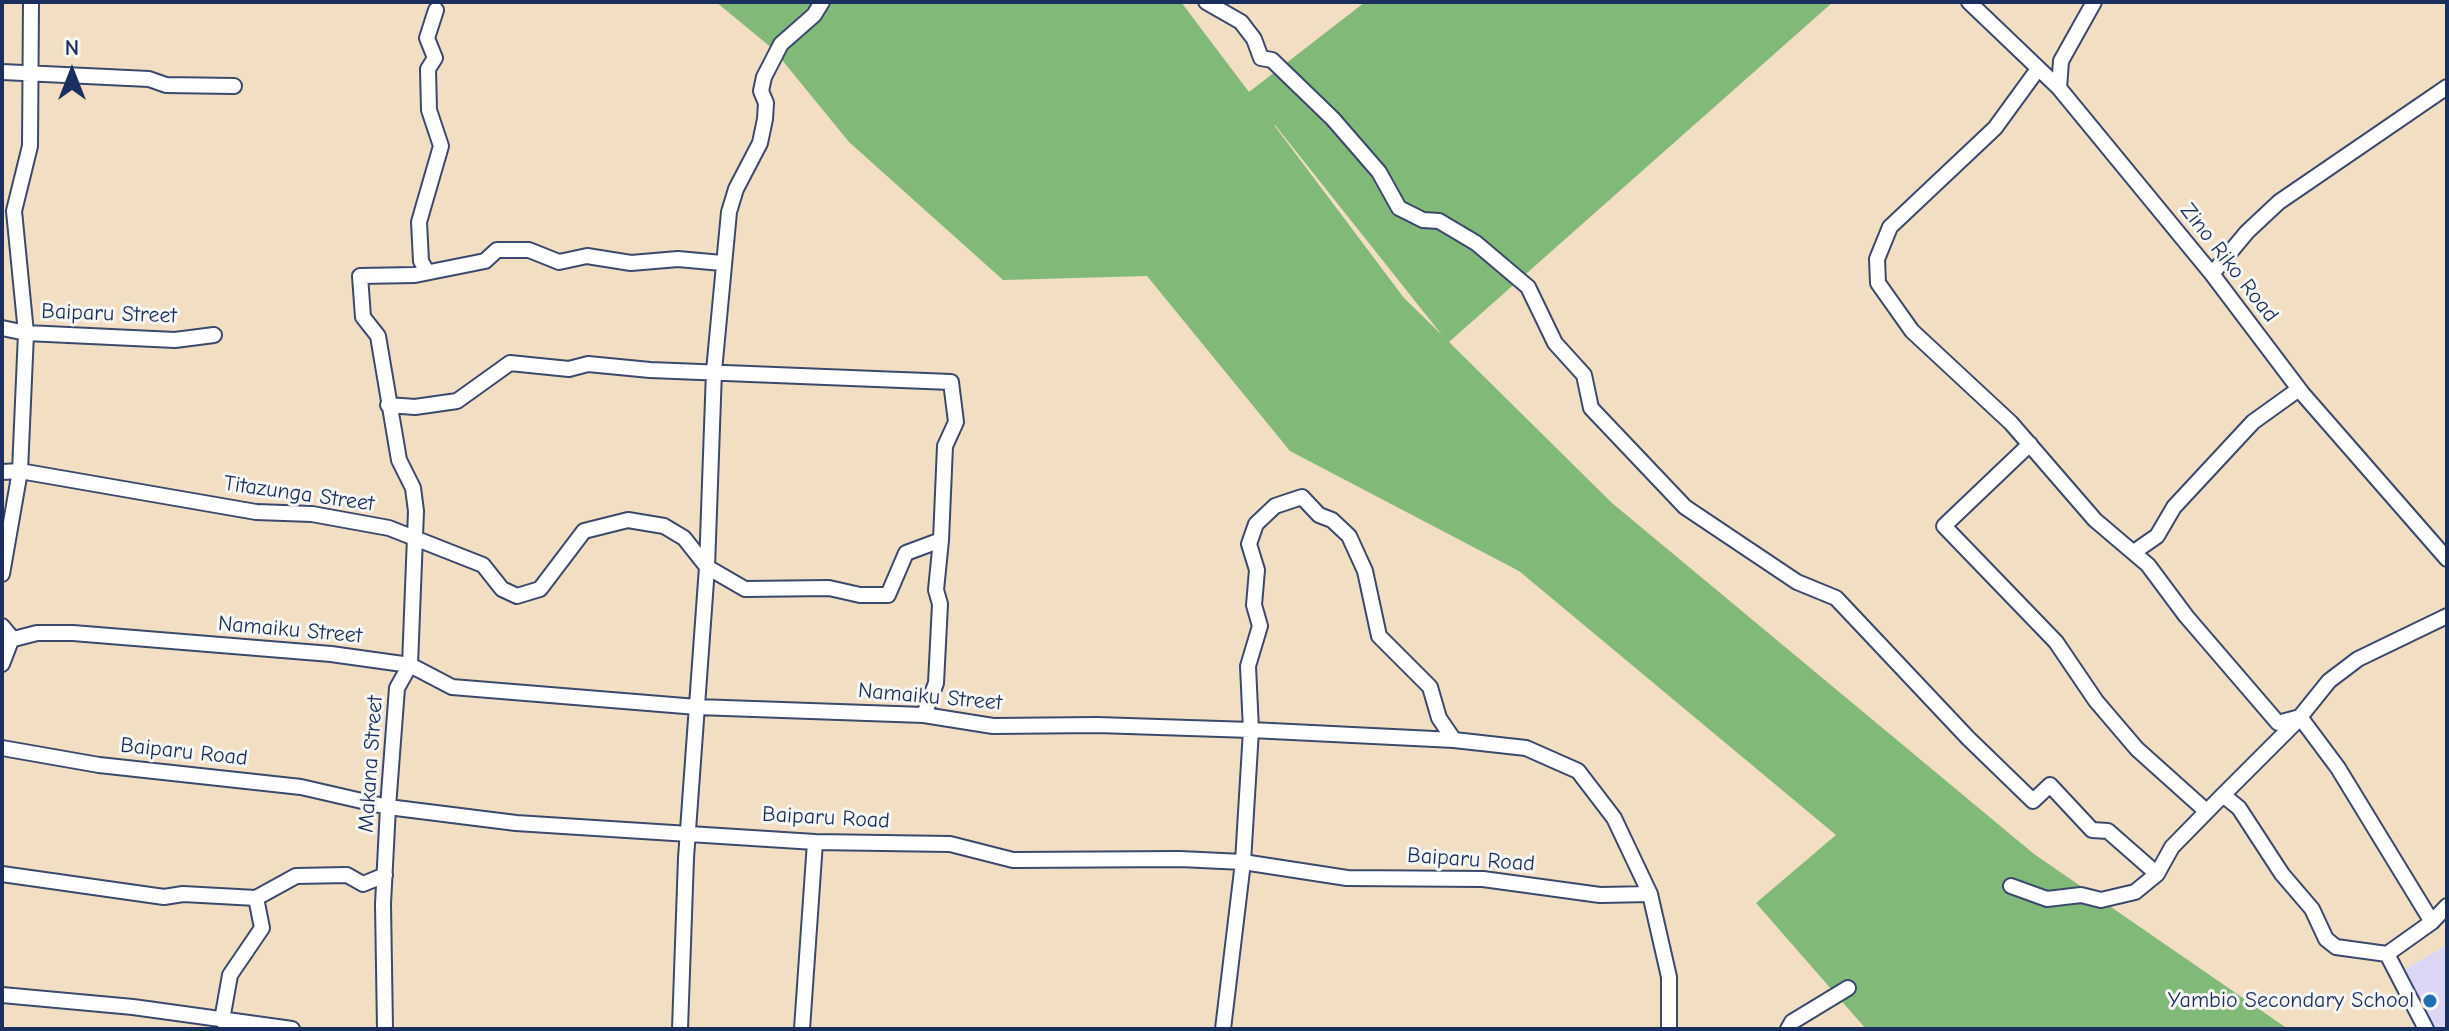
<!DOCTYPE html>
<html>
<head>
<meta charset="utf-8">
<style>
	body { margin:0 }
	#map { position:relative; width:2449px; height:1031px; overflow:hidden; background:#f2dfc3; font-family:"Comic Neue",sans-serif }
	canvas { display:block }
	.frame { position:absolute; inset:0; border:4px solid #1b2f5e; pointer-events:none }
	.north { position:absolute; left:32px; top:32px; width:80px; height:80px; -webkit-text-stroke:6px #f6f6f2; paint-order:stroke; rotate:0deg; font-size:22px; font-weight:700; line-height:32px; text-align:center; color:#1b2f5e }
	.north::after { content:''; display:block; margin:auto; width:28px; height:36px; background:#1b2f5e; clip-path:polygon(50% 0,100% 100%,50% 72%,0 100%) }
</style>
</head>
<body>
<div id="map">
<canvas width="2449" height="1031"></canvas>
<div class="frame"></div>
<div class="north">N</div>
</div>
<script>
const c = document.querySelector('canvas').getContext('2d');
c.lineJoin = 'round';
function paint(path, color) { c.fillStyle = color; c.fill(path, 'evenodd'); }
const shape = rows => new Path2D(rows.map(r => 'M' + r).join(''));
function stroke(path, color, width, dash) { c.strokeStyle = color; c.lineWidth = width; c.lineCap = dash ? 'butt' : 'round'; c.setLineDash(dash || []); c.stroke(path); }
function label(font, color, halo, rows, align = 'center') {
  c.font = font + ' "Comic Neue",sans-serif'; c.lineWidth = 6; c.setLineDash([]); c.textBaseline = 'middle'; c.strokeStyle = halo; c.fillStyle = color; for (const [text, x, y, turn = 0] of rows) {
    c.save(); c.translate(x, y); c.rotate((+turn || 0) * Math.PI / 180); c.textAlign = isNaN(turn) ? turn : align; if (halo) c.strokeText(text, 0, 0); c.fillText(text, 0, 0); c.restore();
  }
}
paint(shape([
	[2447,945,2447,1029,2428,1029,2399,973]
]), '#dcd6f6');
paint(shape([
	[716,2,1181,2,1249,92,1365,2,1833,2,1449,342,1612,503,2034,854,2288,1029,1866,1029,1756,903,1836,835,1519,571,1290,451,1147,276,1003,280,849,142,773,49],
	[1274,125,1275,125,1442,335,1404,298]
]), '#80b978');
const minor = shape([
	[1206,2,1241,22,1254,39,1261,58,1272,60,1333,119,1379,172,1399,208,1423,220,1439,221,1476,243,1528,287,1555,343,1584,375,1591,408,1685,507,1797,582,1836,598,1968,738,2033,801,2050,785,2092,830,2108,831,2157,874],
	[1969,2,2059,88,2212,274,2302,393,2447,559],
	[2038,69,1995,128,1890,227,1877,259,1878,283,1912,331,2011,423,2095,520,2148,565,2186,616,2278,723,2300,717],
	[2,72,149,79,166,85,234,86],
	[2059,88,2061,61,2094,2],
	[427,272,421,261,419,222,441,146,429,110,428,69,435,58,427,38,436,10],
	[2212,274,2247,232,2279,202,2447,87],
	[2,328,26,333,175,340,214,335],
	[2030,444,1944,526,2056,642,2096,701,2137,749,2205,810],
	[2,472,20,471,256,512,312,514,389,528,483,565,502,589,517,596,540,589,584,531,628,520,664,526,684,538,707,567,745,589,829,588,860,595,888,595,906,553,941,540,945,446,956,422,951,382,650,370,588,364,569,369,510,363,457,401,415,407,388,405],
	[2134,552,2157,536,2174,507,2253,422,2299,389],
	[2,574,20,471,26,333,14,211,30,146,31,2],
	[2,626,12,638,2,664],
	[2,642,37,633,73,633,331,654,410,665,452,687,697,707,924,715,993,726,1097,725,1251,730,1454,740,1526,748,1578,771,1614,818,1650,894,1669,977,1669,1029],
	[924,715,936,683,940,604,936,590,941,540],
	[2,748,99,765,301,787,388,807,516,823,815,842,950,844,1013,860,1180,859,1243,862,1347,878,1483,879,1600,895,1650,894],
	[2223,795,2300,718],
	[2,874,164,897,183,894,256,898,296,876,347,875,363,884,385,875],
	[2011,886,2047,899,2081,895,2101,900,2135,892,2157,874,2172,847,2223,795,2239,808,2282,874,2312,909,2326,939,2336,947,2387,954,2426,1029],
	[2432,922,2338,768,2300,717,2329,681,2358,659,2447,616],
	[2387,954,2432,922,2447,906],
	[2,995,133,1007,292,1029],
	[227,1026,222,1020,230,975,262,928,256,898],
	[385,1029,383,904,388,807,397,688,410,665,416,511,413,488,399,460,378,336,363,317,360,276,415,275,485,261,497,250,529,250,559,262,587,256,631,263,678,259,722,263],
	[680,1029,686,858,707,567,714,371,729,212,736,189,760,143,765,119,766,103,761,91,764,77,781,44,814,15,822,2],
	[802,1029,815,842],
	[1223,1029,1243,862,1251,730,1248,666,1260,626,1254,605,1257,570,1249,544,1256,524,1275,506,1302,497,1319,515,1332,520,1349,536,1365,571,1379,636,1430,687,1439,718,1454,740],
	[1788,1029,1792,1022,1848,988]
]);
stroke(minor, '#3b496d', 18);
stroke(minor, '#fff', 14);
for (const [x, y, r, color] of [
	[2430,1001,8,"#1f6fb2"]
]) { const dot = new Path2D(); dot.arc(x, y, r, 0, 2 * Math.PI); c.fillStyle = color; c.fill(dot); stroke(dot, '#f6f6f2', 3); }
label('22px', '#1b2f5e', '#f6f6f2', [
	["Zino Riko Road",2229,263,52],
	["Baiparu Street",109,314,2],
	["Titazunga Street",299,494,8],
	["Namaiku Street",290,630,5],
	["Namaiku Street",930,697,5],
	["Baiparu Road",184,752,6],
	["Makana Street",371,764,-86],
	["Baiparu Road",826,818,3],
	["Baiparu Road",1471,860,4]
]);
label('22px', '#1b2f5e', '#f6f6f2', [
	["Yambio Secondary School",2414,1001]
], 'right');
</script>
</body>
</html>
